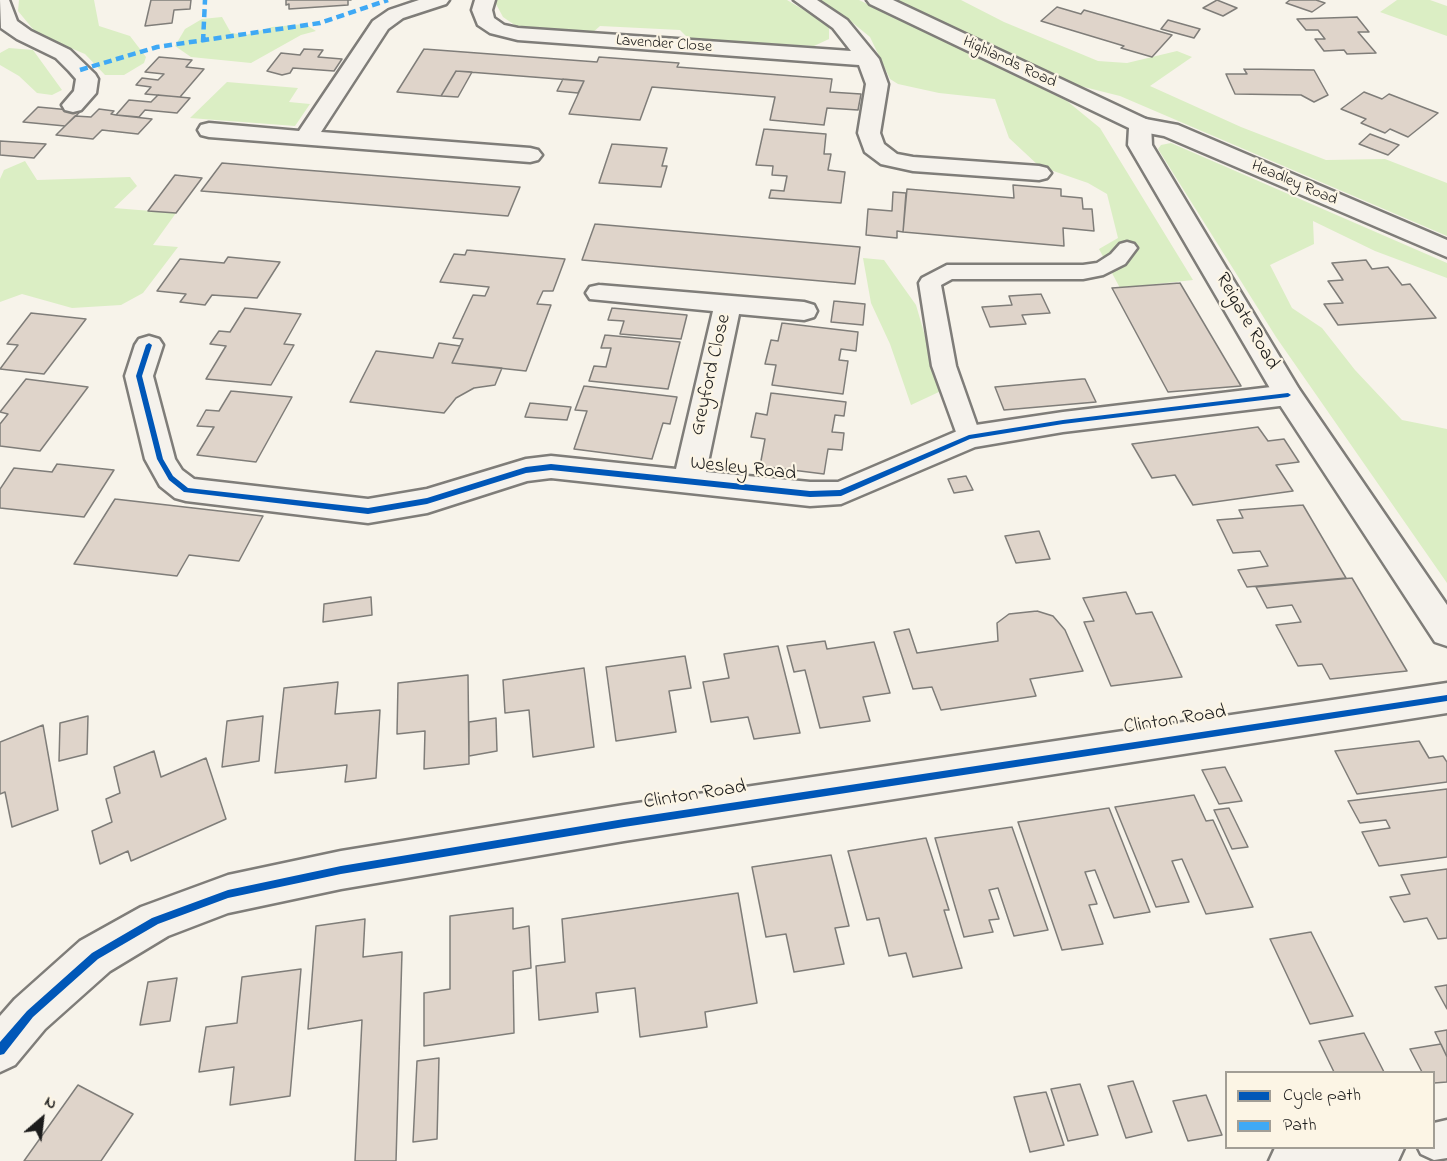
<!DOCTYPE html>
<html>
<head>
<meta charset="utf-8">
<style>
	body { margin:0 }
	#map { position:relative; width:1447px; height:1161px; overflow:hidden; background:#f7f3ea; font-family:"Indie Flower",sans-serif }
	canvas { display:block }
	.legend { position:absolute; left:1225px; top:1071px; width:210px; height:78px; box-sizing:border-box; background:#fcf5e5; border:2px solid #a29e95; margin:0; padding:8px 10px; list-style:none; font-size:18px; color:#1c1c1c }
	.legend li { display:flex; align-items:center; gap:12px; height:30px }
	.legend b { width:30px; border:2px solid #a29e95 }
	.north { position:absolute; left:12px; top:1089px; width:60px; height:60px; -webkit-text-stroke:4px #fcf5e5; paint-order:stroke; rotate:28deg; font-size:16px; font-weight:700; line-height:24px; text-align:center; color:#1c1c1c }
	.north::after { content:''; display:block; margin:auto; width:21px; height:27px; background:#1c1c1c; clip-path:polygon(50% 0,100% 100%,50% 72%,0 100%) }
</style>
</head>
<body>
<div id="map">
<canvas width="1447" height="1161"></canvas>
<ul class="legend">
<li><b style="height:8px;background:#0057b8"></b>Cycle path</li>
<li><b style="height:8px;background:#3fa9f5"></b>Path</li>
</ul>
<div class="north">N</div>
</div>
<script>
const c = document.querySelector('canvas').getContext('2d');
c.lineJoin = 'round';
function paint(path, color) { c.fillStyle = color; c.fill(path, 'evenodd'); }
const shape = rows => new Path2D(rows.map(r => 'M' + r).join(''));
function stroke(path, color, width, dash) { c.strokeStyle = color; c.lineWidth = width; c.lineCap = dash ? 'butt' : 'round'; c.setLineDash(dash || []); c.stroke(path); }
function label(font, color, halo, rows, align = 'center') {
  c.font = font + ' "Indie Flower",sans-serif'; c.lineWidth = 4.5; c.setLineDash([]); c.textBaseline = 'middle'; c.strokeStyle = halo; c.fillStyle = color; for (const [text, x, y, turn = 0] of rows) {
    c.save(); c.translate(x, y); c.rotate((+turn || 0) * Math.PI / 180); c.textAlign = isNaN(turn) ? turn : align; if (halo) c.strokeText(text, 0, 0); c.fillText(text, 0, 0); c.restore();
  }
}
paint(shape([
	[19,0,94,0,99,26,130,36,146,57,144,63,124,75,105,75,85,54,37,34,18,11],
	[496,0,787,0,829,25,829,39,814,46,689,39,680,30,600,26,591,34,519,28,503,17,496,4],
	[816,0,859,0,1067,101,1100,128,1193,280,1120,288,1099,249,1118,238,1107,194,1088,183,1039,166,1009,138,995,99,939,93,898,84,890,79,870,37,848,19],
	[896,0,961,0,1004,22,1098,61,1127,63,1177,51,1192,57,1150,86,1241,127,1326,160,1385,159,1447,183,1447,236,1120,96,1080,86,917,13],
	[1397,0,1430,0,1447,6,1447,36,1380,12],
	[222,17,231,33,246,35,272,27,305,24,316,31,301,35,251,63,191,57,175,46,185,29,202,19],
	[9,48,33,50,62,90,52,95,37,93,19,76,0,65,0,53],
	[227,82,298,88,289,102,310,104,295,126,190,118],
	[1171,143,1447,263,1447,278,1375,251,1313,221,1314,244,1270,265,1292,308,1322,328,1355,370,1402,420,1447,429,1447,583,1276,337,1158,149,1161,145],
	[25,161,37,180,130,177,137,186,114,208,176,213,153,245,178,247,143,293,121,305,72,308,22,294,0,302,0,179,4,170],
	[863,258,884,260,916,305,941,391,911,405,890,344,871,303]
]), '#dbeec4');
const building = shape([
	[151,0,191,0,190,9,174,10,172,23,145,26,151,0],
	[286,0,351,0,348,0,348,5,289,9,289,4,286,5,286,0],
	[1217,0,1237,8,1223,16,1203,8,1217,0],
	[1290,0,1316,0,1325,3,1312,12,1286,3,1290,0],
	[1057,7,1081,14,1084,10,1172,35,1152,57,1121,48,1124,46,1041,21,1057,7],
	[1357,17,1369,32,1358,32,1376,53,1347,54,1344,50,1324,51,1315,39,1325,39,1318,30,1306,30,1297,19,1357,17],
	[1168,20,1200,29,1194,38,1161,29,1168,20],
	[304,49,323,50,318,57,342,59,334,71,293,68,290,73,282,75,267,71,281,53,300,55,304,49],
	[424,49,597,62,599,57,679,63,677,67,832,79,830,92,861,94,858,110,827,108,824,125,770,120,775,97,652,87,640,120,569,114,584,81,456,71,441,96,397,92,424,49],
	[159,57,192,60,186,67,204,69,180,97,145,94,151,87,136,85,142,78,158,80,164,74,145,72,159,57],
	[1244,69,1314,70,1328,95,1314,102,1301,95,1235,94,1226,74,1247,74,1244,69],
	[456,71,472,72,458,97,441,96,456,71],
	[563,79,584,81,578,93,557,91,563,79],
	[1364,92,1382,99,1389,94,1438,113,1408,137,1390,129,1385,133,1361,123,1366,119,1341,109,1364,92],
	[158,95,190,98,177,113,145,110,139,117,116,115,129,100,151,102,158,95],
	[38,107,81,111,65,126,23,122,38,107],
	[99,109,114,111,111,114,116,115,152,119,138,134,102,130,93,139,56,135,75,116,91,117,99,109],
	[764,129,826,134,824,154,831,154,828,170,845,172,841,203,769,198,771,190,784,191,787,176,772,175,773,166,756,165,764,129],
	[1370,134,1399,145,1388,155,1359,144,1370,134],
	[0,141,46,144,34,158,0,155,0,141],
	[612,144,667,148,662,166,667,166,661,187,599,183,612,144],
	[222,163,292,169,520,187,508,216,201,191,222,163],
	[175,175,202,178,176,213,148,211,175,175],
	[1013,185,1061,189,1061,196,1082,198,1083,209,1092,209,1094,231,1063,228,1064,246,903,232,907,189,1014,198,1013,185],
	[893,192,906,193,903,232,897,231,897,238,866,235,868,209,892,211,893,192],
	[595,224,860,247,855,284,582,260,595,224],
	[467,250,565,259,553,291,543,291,537,304,551,305,526,371,452,363,463,339,453,338,473,295,485,296,489,287,440,282,454,254,465,255,467,250],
	[228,257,280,262,257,298,212,295,205,305,180,302,186,294,157,291,180,259,224,263,228,257],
	[1366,260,1372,269,1388,267,1402,285,1410,284,1436,318,1338,325,1324,304,1343,303,1328,281,1343,280,1332,263,1366,260],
	[1180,283,1241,386,1168,392,1112,288,1180,283],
	[1041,294,1050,313,1022,315,1026,324,990,327,982,307,1012,305,1009,296,1041,294],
	[834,301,865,304,863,325,831,322,834,301],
	[245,308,301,314,284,344,294,345,271,385,206,379,226,346,210,344,219,331,230,332,245,308],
	[612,308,687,315,681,339,620,334,624,321,608,320,612,308],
	[31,313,86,319,44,374,0,369,18,345,7,344,31,313],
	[782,323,858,332,856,351,841,349,839,360,848,361,843,394,772,385,776,365,765,364,771,340,778,341,782,323],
	[605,335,680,342,668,389,589,381,594,366,606,367,611,348,601,348,605,335],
	[439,343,460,346,452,363,502,368,495,385,474,388,456,398,444,413,350,402,376,351,433,358,439,343],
	[26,379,88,387,40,451,0,446,0,424,8,414,0,412,26,379],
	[1082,379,1085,379,1096,402,1004,410,995,387,1082,379],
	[584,386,677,397,670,424,663,423,652,459,574,449,587,411,575,410,584,386],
	[231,391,292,397,256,462,197,455,214,427,197,426,206,410,219,411,231,391],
	[771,393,846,402,844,416,835,415,832,432,844,433,842,450,828,449,824,474,760,466,765,439,751,437,756,413,767,415,771,393],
	[530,403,571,407,567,420,525,417,530,403],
	[1258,427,1268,441,1284,439,1299,462,1276,465,1293,491,1193,505,1175,475,1152,478,1132,444,1258,427],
	[57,464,114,470,84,517,0,508,0,489,14,468,52,472,57,464],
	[966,476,973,490,954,493,948,479,966,476],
	[115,499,263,516,239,561,189,555,177,576,74,564,115,499],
	[1303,505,1346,578,1247,587,1238,570,1268,566,1260,551,1233,553,1217,520,1243,518,1239,510,1303,505],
	[1039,531,1050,559,1016,563,1005,536,1039,531],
	[1352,578,1407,671,1330,679,1322,664,1298,666,1276,625,1301,622,1292,605,1267,608,1256,587,1352,578],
	[1126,592,1136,614,1152,612,1182,677,1111,686,1084,622,1094,621,1083,598,1126,592],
	[371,597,372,615,323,622,324,604,371,597],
	[1037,611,1053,616,1065,630,1083,671,1030,679,1036,696,941,710,932,687,913,689,894,632,909,629,917,653,998,641,997,623,1009,614,1037,611],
	[825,641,827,649,874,642,890,693,863,697,870,721,820,728,805,670,794,672,787,646,825,641],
	[778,646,800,733,754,739,748,717,711,722,703,682,729,678,724,654,778,646],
	[685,656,691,688,669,691,676,732,616,741,606,667,685,656],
	[584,668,594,747,533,757,529,710,505,713,503,680,584,668],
	[468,675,469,764,424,769,425,731,397,734,398,683,468,675],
	[338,682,335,714,380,710,376,778,345,782,347,765,275,773,284,688,338,682],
	[88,716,87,754,59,761,60,723,88,716],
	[263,716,259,761,222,767,227,721,263,716],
	[496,718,497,751,469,756,469,722,496,718],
	[43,725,58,810,12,827,5,792,0,794,0,742,43,725],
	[1419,741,1429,758,1443,756,1447,762,1447,782,1357,794,1335,751,1419,741],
	[154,751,161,777,206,758,226,819,131,861,128,851,100,864,92,831,112,822,106,799,120,793,114,767,154,751],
	[1225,767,1242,801,1219,804,1202,770,1225,767],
	[1447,789,1447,857,1379,866,1362,832,1390,828,1386,820,1360,823,1348,801,1447,789],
	[1194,795,1206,821,1213,820,1253,907,1206,914,1182,859,1172,861,1189,902,1156,907,1115,807,1194,795],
	[1109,808,1150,912,1114,918,1095,870,1085,872,1097,904,1089,905,1103,944,1062,950,1018,822,1109,808],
	[1229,808,1248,847,1232,849,1214,810,1229,808],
	[1012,827,1048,930,1014,936,998,888,989,890,999,919,989,920,993,932,964,937,935,838,1012,827],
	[926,838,949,910,944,910,962,968,913,977,906,953,889,956,879,918,867,920,848,851,926,838],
	[831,855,849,926,835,928,844,964,794,972,786,934,766,937,752,867,831,855],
	[1447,869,1447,938,1438,939,1427,918,1404,922,1390,897,1410,894,1401,875,1447,869],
	[738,893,757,1003,705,1012,707,1027,640,1037,635,988,596,993,598,1012,539,1020,536,966,565,962,562,919,738,893],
	[513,908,513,929,529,926,531,968,513,971,514,1033,424,1046,424,993,450,989,450,916,513,908],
	[365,919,363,957,402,952,396,1161,355,1161,362,1020,308,1029,316,926,365,919],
	[1311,932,1353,1016,1310,1024,1270,939,1311,932],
	[301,969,290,1096,230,1105,234,1067,199,1072,206,1027,237,1023,242,977,301,969],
	[177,978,170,1021,140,1025,148,982,177,978],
	[1447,985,1447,1009,1435,987,1447,985],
	[1447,1030,1447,1057,1435,1032,1447,1030],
	[1364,1033,1384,1072,1334,1072,1319,1041,1364,1033],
	[1441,1044,1447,1057,1447,1082,1434,1083,1434,1072,1422,1072,1410,1049,1441,1044],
	[439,1058,437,1139,413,1142,417,1061,439,1058],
	[1133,1081,1152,1132,1126,1138,1108,1086,1133,1081],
	[1080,1084,1098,1135,1068,1141,1051,1089,1080,1084],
	[78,1085,133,1114,101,1161,24,1161,78,1085],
	[1046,1092,1064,1145,1030,1152,1014,1097,1046,1092],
	[1206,1095,1222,1135,1188,1141,1173,1101,1206,1095]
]);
paint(building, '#dfd4ca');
stroke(building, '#7f7d79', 1.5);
const service = shape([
	[1127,242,1134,244,1137,248,1125,264,1103,275,1083,279,952,279,941,285,956,366,981,437,978,443,969,446,960,443,932,366,919,283,922,278,947,265,1083,265,1097,263,1111,254,1120,244,1127,242],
	[1447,1120,1447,1158,1434,1160,1421,1154,1418,1148,1434,1148,1434,1123,1447,1120],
	[1275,1148,1404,1148,1398,1161,1269,1161,1275,1148]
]);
const minor = shape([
	[0,0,9,0,17,21,31,31,70,50,95,74,98,79,96,93,81,110,73,112,65,110,62,105,74,91,76,79,69,71,56,58,17,39,1,28,0,0],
	[419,0,449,0,446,4,403,18,388,29,321,132,530,148,538,150,542,155,538,160,530,162,209,137,201,135,198,130,201,125,209,123,299,131,373,21,389,10,419,0],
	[475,0,495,0,492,10,494,18,504,25,518,28,851,51,833,28,794,0,817,0,847,20,879,59,888,84,880,133,884,144,897,154,913,157,1039,166,1047,168,1051,173,1047,178,1039,180,913,171,881,164,865,152,858,133,866,84,859,65,518,40,490,33,478,25,472,10,475,0],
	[599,285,804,302,814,305,817,311,814,317,804,320,739,314,706,472,810,482,838,482,969,426,1063,412,1288,385,1298,388,1302,395,1298,402,1288,405,1063,432,975,447,841,504,810,506,551,478,527,481,427,513,368,523,186,501,175,498,160,486,145,459,125,376,135,345,139,339,149,336,159,339,163,345,153,376,175,459,182,470,194,479,368,499,427,489,526,459,551,456,676,469,713,311,590,299,586,293,590,287,599,285],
	[1447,683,1447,713,624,841,341,889,228,913,168,936,110,971,45,1029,15,1065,0,1072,0,1016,15,999,80,941,141,907,228,875,341,851,624,805,1447,683]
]);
const tertiary = shape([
	[1140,118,1178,125,1447,240,1447,257,1164,136,1132,130,1129,125,1132,120,1140,118]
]);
const secondary = shape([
	[867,0,893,0,1148,120,1151,125,1152,145,1299,389,1447,605,1447,646,1435,642,1278,402,1128,145,1129,128,870,4,867,0]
]);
stroke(service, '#7f7d79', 5);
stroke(minor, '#7f7d79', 5);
stroke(tertiary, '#7f7d79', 5);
stroke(secondary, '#7f7d79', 5);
paint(service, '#f5f2ec');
paint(minor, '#f5f2ec');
paint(tertiary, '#f5f2ec');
paint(secondary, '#f5f2ec');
stroke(shape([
	[203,42,205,0],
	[80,70,157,47,320,23,388,0]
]), '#3fa9f5', 4.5, [8, 4.5]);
paint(shape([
	[149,343,152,345,142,376,163,459,173,476,188,488,368,508,427,498,526,467,551,464,810,491,840,490,969,435,1063,420,1288,393,1291,395,1288,397,1063,424,970,439,841,496,810,497,551,470,526,473,427,504,368,514,184,492,169,480,157,459,136,376,146,345,149,343],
	[1447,695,1447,701,624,827,341,874,228,898,158,924,98,959,33,1017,4,1054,0,1055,0,1042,27,1011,92,953,152,918,228,890,341,866,624,819,1447,695]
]), '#0057b8');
label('16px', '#1c1c1c', '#fcf5e5', [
	["Lavender Close",664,45,4],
	["Highlands Road",1009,63,25],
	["Headley Road",1294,184,23]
]);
label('20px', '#1c1c1c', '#fcf5e5', [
	["Reigate Road",1246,322,60],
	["Greyford Close",712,375,-77],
	["Wesley Road",743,470,6],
	["Clinton Road",1175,721,-9],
	["Clinton Road",695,796,-9]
]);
</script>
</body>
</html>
